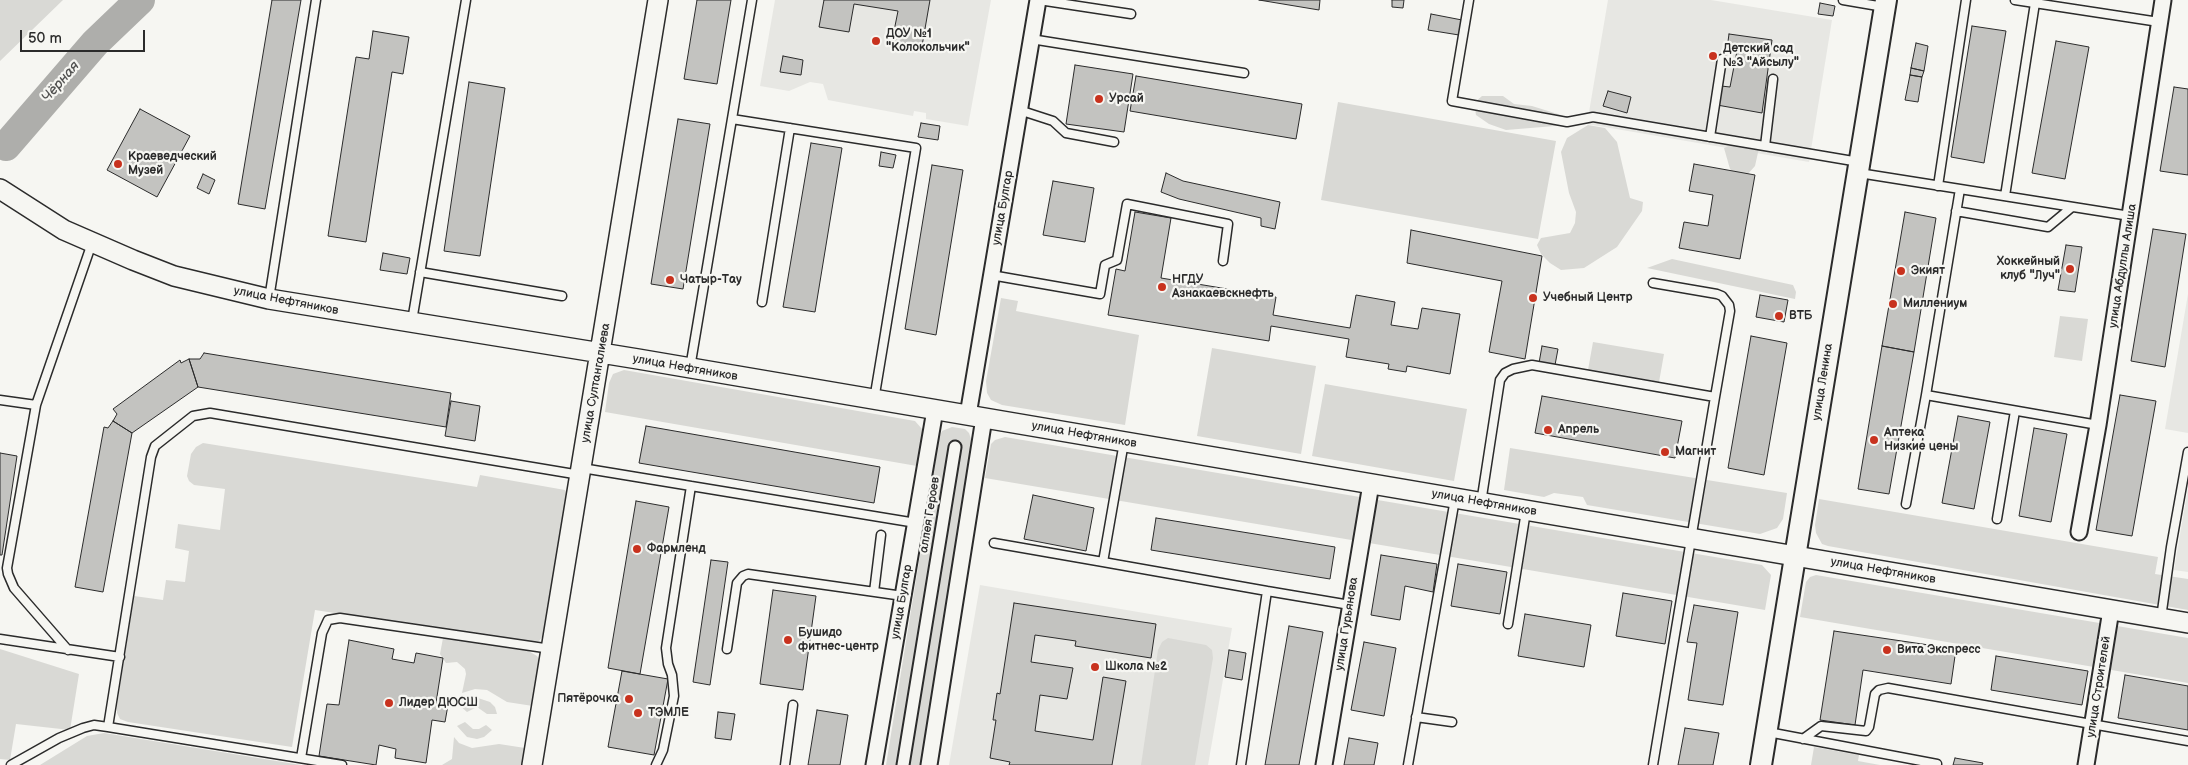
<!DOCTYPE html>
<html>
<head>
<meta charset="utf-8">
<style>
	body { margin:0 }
	#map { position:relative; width:2188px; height:765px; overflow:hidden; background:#f6f6f2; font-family:"Balsamiq Sans",sans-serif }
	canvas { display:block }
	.scale { position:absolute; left:20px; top:30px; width:125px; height:22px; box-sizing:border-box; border:2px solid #2b2b2b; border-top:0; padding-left:6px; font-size:15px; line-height:18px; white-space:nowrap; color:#2b2b2b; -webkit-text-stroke:4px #f6f6f2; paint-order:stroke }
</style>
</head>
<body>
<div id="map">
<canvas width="2188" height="765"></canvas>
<div class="scale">50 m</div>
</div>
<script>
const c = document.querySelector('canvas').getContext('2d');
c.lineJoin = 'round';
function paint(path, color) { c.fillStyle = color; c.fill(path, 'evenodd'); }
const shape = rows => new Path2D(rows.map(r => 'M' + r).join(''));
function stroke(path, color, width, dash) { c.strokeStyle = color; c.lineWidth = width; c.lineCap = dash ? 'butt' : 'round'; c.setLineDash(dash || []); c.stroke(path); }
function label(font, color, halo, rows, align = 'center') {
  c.font = font + ' "Balsamiq Sans",sans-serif'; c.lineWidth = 4.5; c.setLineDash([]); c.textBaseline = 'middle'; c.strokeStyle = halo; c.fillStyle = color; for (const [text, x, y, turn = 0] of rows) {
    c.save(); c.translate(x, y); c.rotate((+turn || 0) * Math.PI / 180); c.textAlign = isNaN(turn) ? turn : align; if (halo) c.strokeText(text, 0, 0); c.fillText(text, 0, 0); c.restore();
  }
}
paint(shape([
	[775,0,991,0,968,126,926,119,926,113,914,111,913,116,828,100,823,84,810,82,789,91,760,86],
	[1608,0,1711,0,1832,20,1809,162,1587,124],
	[2188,294,2188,433,2165,429],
	[2188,488,2188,572,2174,570],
	[980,585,1232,628,1208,765,949,765]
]), '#e7e7e3');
paint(shape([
	[0,0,63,0,0,61],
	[1482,96,1503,96,1514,104,1532,106,1561,115,1567,118,1567,125,1506,130,1489,124,1476,115,1474,103],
	[1338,102,1556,141,1538,239,1321,200],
	[1588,125,1605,128,1617,142,1630,198,1643,202,1642,211,1617,247,1584,268,1561,270,1550,263,1541,254,1537,245,1541,238,1570,233,1575,223,1576,212,1569,193,1561,152,1567,138],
	[1729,146,1759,148,1755,166,1747,175,1736,175,1730,169,1724,148],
	[1672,259,1793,285,1796,292,1795,299,1647,268],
	[1001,298,1018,301,1016,311,1139,335,1125,425,1002,405,991,400,987,393,986,381],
	[2060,316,2088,319,2082,361,2054,357],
	[1593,342,1664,354,1659,382,1588,370],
	[1212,348,1316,366,1301,454,1197,436],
	[624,370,915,421,922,429,922,436,917,466,605,412,609,383,613,374],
	[1325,384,1467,409,1454,481,1312,456],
	[952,427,965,429,969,433,973,445,920,765,886,765,939,438,942,431],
	[1005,437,1762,565,1771,575,1765,610,985,478,991,444,995,440],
	[203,443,477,487,480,475,565,490,567,493,543,636,539,641,532,643,315,610,292,747,128,722,120,719,117,713,117,705,134,596,163,600,166,580,185,582,189,551,175,548,178,524,220,530,225,489,194,485,189,481,187,476,191,454,196,447],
	[1510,448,1787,493,1783,519,1777,528,1760,534,1587,505,1583,497,1554,493,1544,497,1504,490],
	[1819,499,2158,557,2155,574,2188,579,2188,610,1828,546,1822,544,1816,533,1815,525],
	[1816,575,2188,638,2188,683,1800,617,1806,582,1810,577],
	[443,638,525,649,537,656,540,661,533,706,507,702,487,690,475,689,462,693,466,674,465,669,457,662,446,663,440,654],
	[1168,638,1206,645,1212,650,1213,658,1195,765,1141,765,1158,650,1162,642],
	[0,649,79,674,70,730,16,724,10,760,0,759],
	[475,697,490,702,495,707,497,714,487,714,477,707,467,712,460,706,467,700],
	[465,722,473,729,479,729,486,725,492,730,484,737,477,739,467,737,457,726],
	[104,733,301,765,40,765,87,736],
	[454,737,459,743,472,748,499,744,525,748,522,765,442,765,452,759],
	[1814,747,1859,755,1858,761,1880,765,1811,765]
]), '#d9d9d5');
stroke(shape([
	[6,146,95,43,140,0]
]), '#aeaeab', 30);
const building = shape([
	[272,0,301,0,265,209,238,204,272,0],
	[697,0,731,0,717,84,684,79,697,0],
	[824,0,930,0,922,46,892,41,898,11,854,4,849,32,819,27,824,0],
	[1259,0,1320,0,1319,10,1259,0],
	[1392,0,1404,0,1403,8,1392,7,1392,0],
	[1820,3,1835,6,1833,16,1818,14,1820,3],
	[1431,14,1462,20,1459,35,1428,30,1431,14],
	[1972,26,2006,31,1984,163,1951,157,1972,26],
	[373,31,409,37,403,74,392,72,366,242,328,236,356,57,369,59,373,31],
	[1729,34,1772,40,1762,113,1717,105,1721,86,1730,87,1737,51,1727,49,1729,34],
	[2056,41,2089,47,2065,179,2032,173,2056,41],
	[1916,43,1928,46,1924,71,1911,68,1916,43],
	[783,56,803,60,801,75,780,72,783,56],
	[1075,65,1133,74,1124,132,1066,124,1075,65],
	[1911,68,1924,71,1922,77,1910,75,1911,68],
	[1910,75,1922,77,1918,102,1905,100,1910,75],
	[1136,76,1302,104,1296,139,1130,111,1136,76],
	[469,82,505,88,480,256,444,251,469,82],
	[2174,87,2188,89,2188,175,2160,171,2174,87],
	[1608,91,1631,97,1627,113,1603,106,1608,91],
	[140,109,190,136,157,197,107,170,140,109],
	[678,119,710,124,683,289,651,284,678,119],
	[921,123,940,126,938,140,918,137,921,123],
	[811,143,842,148,815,312,783,307,811,143],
	[881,152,896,155,893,168,879,166,881,152],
	[1694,164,1755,175,1740,259,1679,248,1684,222,1708,226,1713,195,1689,191,1694,164],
	[932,165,963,170,936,335,905,329,932,165],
	[1166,173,1183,181,1280,202,1275,229,1261,226,1261,218,1179,199,1161,192,1166,173],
	[203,174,215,180,209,194,197,188,203,174],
	[1053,181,1094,188,1085,242,1043,235,1053,181],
	[1135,212,1171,218,1161,278,1276,297,1273,315,1350,328,1356,295,1395,302,1391,325,1418,329,1422,308,1460,314,1450,374,1407,366,1406,372,1388,369,1389,364,1346,357,1349,339,1271,326,1269,341,1108,315,1116,269,1125,271,1135,212],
	[1905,212,1936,218,1914,352,1882,346,1905,212],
	[2153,229,2186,234,2165,367,2131,361,2153,229],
	[1411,230,1542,256,1525,359,1489,352,1502,281,1407,263,1411,230],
	[2066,245,2082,247,2075,292,2058,290,2066,245],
	[383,253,410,258,407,274,380,270,383,253],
	[1760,295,1788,300,1784,322,1756,317,1760,295],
	[1751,336,1787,343,1764,475,1728,468,1751,336],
	[1542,346,1558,349,1555,365,1539,363,1542,346],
	[1882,346,1914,352,1889,494,1858,489,1882,346],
	[204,353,451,393,446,427,198,387,189,359,200,359,204,353],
	[189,359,198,387,132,433,113,421,117,414,113,409,180,360,181,363,189,359],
	[2120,395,2156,401,2132,536,2096,530,2120,395],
	[1542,396,1682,421,1675,458,1535,433,1542,396],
	[451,401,480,406,475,441,445,436,451,401],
	[1958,416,1990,422,1974,509,1942,503,1958,416],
	[113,421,132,433,103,592,75,587,104,427,108,428,113,421],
	[646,426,880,467,874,503,639,463,646,426],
	[2034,428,2067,434,2051,522,2019,516,2034,428],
	[0,453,17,456,2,555,0,555,0,453],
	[1033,495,1094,508,1086,551,1024,539,1033,495],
	[636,501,669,507,640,674,608,668,636,501],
	[1156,518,1335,547,1330,579,1151,550,1156,518],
	[1381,555,1437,564,1433,592,1405,586,1400,620,1371,615,1381,555],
	[711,560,728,562,710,685,693,682,711,560],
	[1458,564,1507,572,1500,614,1451,606,1458,564],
	[773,590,816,596,803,690,760,684,773,590],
	[1623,593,1672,601,1665,644,1616,636,1623,593],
	[1014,603,1156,624,1151,658,1075,646,1076,641,1035,635,1031,662,1073,668,1067,699,1040,695,1035,731,1093,740,1103,677,1126,681,1112,765,1009,765,1010,762,990,758,996,720,993,720,997,693,1000,694,1014,603],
	[1694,605,1738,612,1723,705,1688,700,1697,643,1687,642,1694,605],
	[1525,614,1591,625,1584,667,1518,656,1525,614],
	[1289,626,1323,632,1299,765,1265,765,1289,626],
	[1834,631,1956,649,1951,684,1863,670,1855,725,1820,720,1834,631],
	[349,640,394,649,392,659,414,663,416,653,443,658,436,703,448,705,445,722,432,720,426,763,395,758,396,749,379,745,376,765,319,756,327,704,339,705,349,640],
	[1364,642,1396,648,1384,716,1351,710,1364,642],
	[1229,650,1246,653,1242,680,1225,677,1229,650],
	[1996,656,2088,671,2082,705,1991,690,1996,656],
	[622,671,668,679,654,755,608,747,622,671],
	[2125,675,2188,686,2188,730,2118,718,2125,675],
	[817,710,848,715,840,765,808,765,817,710],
	[718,712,735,714,731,740,715,738,718,712],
	[1685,728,1719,733,1713,765,1678,765,1685,728],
	[1349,738,1378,743,1374,765,1344,765,1349,738],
	[1955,758,1983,763,1982,765,1953,765,1955,758]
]);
paint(building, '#c3c3c0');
stroke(building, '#2b2b2b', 1);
const service = shape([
	[1039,0,1131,14],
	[1469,0,1452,101,1567,122,1593,117,1859,162],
	[1843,0,1884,7],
	[2015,0,2159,22],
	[1031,39,1244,73],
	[1019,110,1053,121,1066,133,1114,142],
	[732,119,916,148,874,400],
	[1710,137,1722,59],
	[1765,146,1773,79],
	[1859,173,1960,189,1926,395],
	[1938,186,1966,0],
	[1960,189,2130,216],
	[2005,196,2035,3],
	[1956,211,2048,227,2072,207],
	[420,272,562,296],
	[991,275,1100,294,1105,265,1117,260,1127,204,1228,224,1223,261],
	[1653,283,1717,294,1722,296,1729,305,1730,311,1715,397],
	[269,299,316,0],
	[762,302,790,128],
	[412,321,466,0],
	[690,368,752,0],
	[0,400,36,405,92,243],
	[36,405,7,568,8,574,14,588,68,650],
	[1124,442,1103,562,1267,591,1241,765],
	[582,468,691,486,666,648,668,664,672,675,674,696,663,750,656,765],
	[691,486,916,523],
	[1481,503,1500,380,1505,373,1513,369,1532,365,1715,397,1653,765],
	[1906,504,1926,395,2098,425],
	[1997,519,2015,411],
	[994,543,1103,562],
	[1267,591,1350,605],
	[874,592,881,535],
	[2161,618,2171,547,2188,452],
	[1508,624,1526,511],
	[0,639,120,657],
	[727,649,737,583,743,576,748,574,903,596],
	[1416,717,1452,722],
	[1768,732,1937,764],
	[1803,739,1821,726,1866,731,1869,727,1875,694,1879,690,1888,688,2188,741],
	[301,758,322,633,328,620,340,618,551,649],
	[11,765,59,738,83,728,94,725,108,727],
	[342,765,108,727,151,457,155,446,193,416,210,413,580,475],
	[785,765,793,705],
	[1408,765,1455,499]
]);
const pedestrian = shape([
	[903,765,955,447]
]);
const minor = shape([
	[968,415,1038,0],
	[2079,532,2098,425,2163,0],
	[874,765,935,410],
	[929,765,984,418],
	[1324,765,1371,484],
	[2086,765,2111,610]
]);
const tertiary = shape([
	[0,189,64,230,133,260,174,276,269,299,638,359,2188,623],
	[532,765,658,0]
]);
const secondary = shape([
	[1761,765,1886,0]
]);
stroke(service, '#2b2b2b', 11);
stroke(pedestrian, '#2b2b2b', 15);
stroke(minor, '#2b2b2b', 19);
stroke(tertiary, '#2b2b2b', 22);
stroke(secondary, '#2b2b2b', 24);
stroke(service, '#f6f6f2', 8);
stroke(pedestrian, '#f6f6f2', 11);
stroke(minor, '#f6f6f2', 15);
stroke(tertiary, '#f6f6f2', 19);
stroke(secondary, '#f6f6f2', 20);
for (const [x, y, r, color] of [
	[876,41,5,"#c8321e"],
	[1713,56,5,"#c8321e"],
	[1099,99,5,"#c8321e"],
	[118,164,5,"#c8321e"],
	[2070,269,5,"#c8321e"],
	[1901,271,5,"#c8321e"],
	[670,280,5,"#c8321e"],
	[1162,287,5,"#c8321e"],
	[1533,298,5,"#c8321e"],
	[1893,304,5,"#c8321e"],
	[1779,316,5,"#c8321e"],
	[1548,430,5,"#c8321e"],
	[1874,440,5,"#c8321e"],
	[1665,452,5,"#c8321e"],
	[637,549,5,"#c8321e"],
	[788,640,5,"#c8321e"],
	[1887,650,5,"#c8321e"],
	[1095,667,5,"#c8321e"],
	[629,699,5,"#c8321e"],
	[389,703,5,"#c8321e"],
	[638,713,5,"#c8321e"]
]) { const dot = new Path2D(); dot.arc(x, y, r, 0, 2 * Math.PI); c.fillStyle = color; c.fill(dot); stroke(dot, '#f6f6f2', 2); }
label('bold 12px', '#2b2b2b', '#f6f6f2', [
	["ДОУ №1",886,34],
	["\"Колокольчик\"",886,48],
	["Детский сад",1723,49],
	["№3 \"Айсылу\"",1723,63],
	["Урсай",1109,99],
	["Краеведческий",128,157],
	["Музей",128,171],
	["Хоккейный",2060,262,"right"],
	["клуб \"Луч\"",2060,276,"right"],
	["Экият",1911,271],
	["Чатыр-Тау",680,280],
	["НГДУ",1172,280],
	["Азнакаевскнефть",1172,294],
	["Учебный Центр",1543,298],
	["Миллениум",1903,304],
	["ВТБ",1789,316],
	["Апрель",1558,430],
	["Аптека",1884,433],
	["Низкие цены",1884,447],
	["Магнит",1675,452],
	["Фармленд",647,549],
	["Бушидо",798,633],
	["фитнес-центр",798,647],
	["Вита Экспресс",1897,650],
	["Школа №2",1105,667],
	["Пятёрочка",619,699,"right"],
	["Лидер ДЮСШ",399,703],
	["ТЭМЛЕ",648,713]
], 'left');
label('12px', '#2b2b2b', '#f6f6f2', [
	["улица Булгар",1003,208,-80],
	["улица Абдуллы Алиша",2123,266,-81],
	["улица Нефтяников",286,301,11],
	["улица Нефтяников",685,368,10],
	["улица Ленина",1823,382,-81],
	["улица Султангалиева",596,383,-80],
	["улица Нефтяников",1084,435,10],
	["улица Нефтяников",1484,503,10],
	["аллея Героев",930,515,-81],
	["улица Нефтяников",1883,571,10],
	["улица Булгар",902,602,-80],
	["улица Гурьянова",1347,624,-81],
	["улица Строителей",2099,687,-81]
]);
label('italic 14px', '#525251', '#f6f6f2', [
	["Чёрная",61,82,-49]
]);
</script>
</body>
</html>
